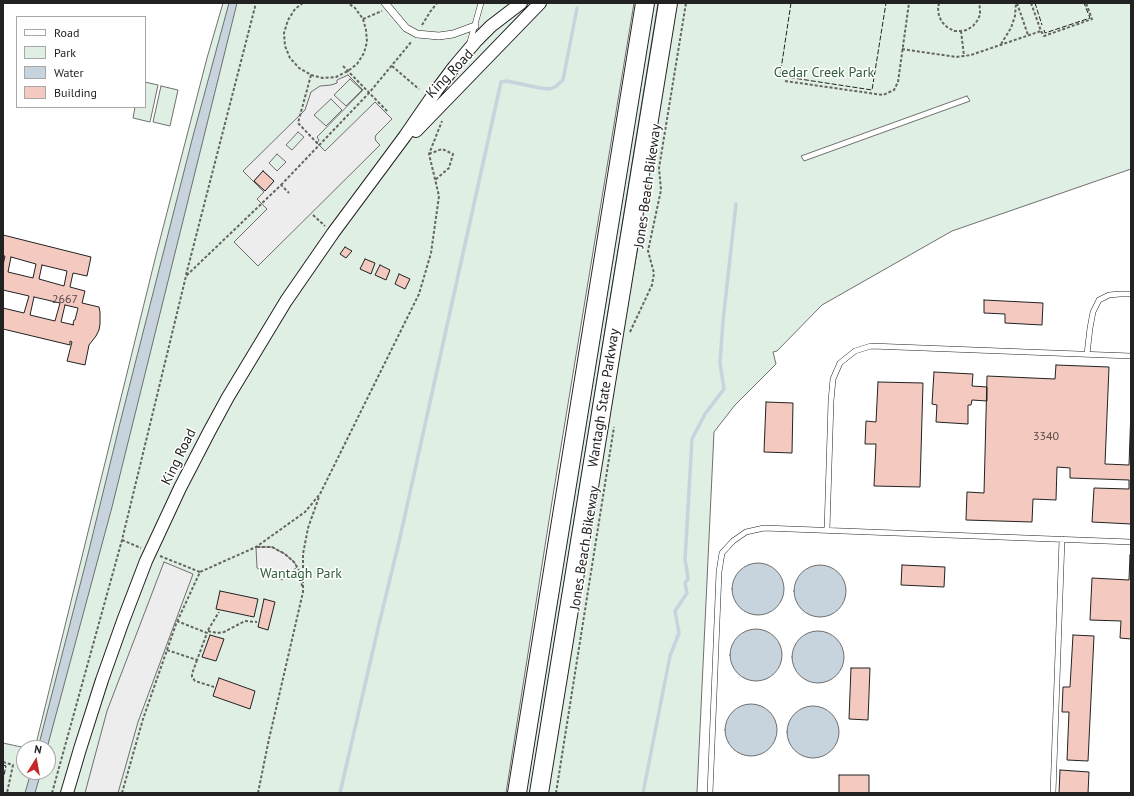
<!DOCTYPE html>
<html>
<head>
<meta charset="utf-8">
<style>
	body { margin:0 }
	#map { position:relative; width:1134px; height:796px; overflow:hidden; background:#fff; font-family:"PT Sans",sans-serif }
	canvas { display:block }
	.frame { position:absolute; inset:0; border:4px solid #222; pointer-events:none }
	.legend { position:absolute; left:16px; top:16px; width:130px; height:92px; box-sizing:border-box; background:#fff; border:1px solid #a7a7a7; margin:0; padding:5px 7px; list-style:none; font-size:12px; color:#222 }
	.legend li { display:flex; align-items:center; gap:8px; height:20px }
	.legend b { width:20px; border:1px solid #a7a7a7 }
	.north { position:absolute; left:16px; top:740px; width:40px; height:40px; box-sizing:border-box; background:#fff; border:1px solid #a7a7a7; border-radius:50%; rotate:11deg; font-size:11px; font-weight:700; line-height:16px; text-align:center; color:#222 }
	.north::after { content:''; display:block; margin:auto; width:14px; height:18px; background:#c62828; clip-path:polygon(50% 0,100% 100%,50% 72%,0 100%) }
</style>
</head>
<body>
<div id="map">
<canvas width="1134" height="796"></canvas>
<div class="frame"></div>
<ul class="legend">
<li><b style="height:5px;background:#fff"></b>Road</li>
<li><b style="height:11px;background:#e0efe3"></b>Park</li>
<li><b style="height:11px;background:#c7d3dd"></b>Water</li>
<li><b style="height:11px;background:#f3c9c0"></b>Building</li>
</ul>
<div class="north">N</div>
</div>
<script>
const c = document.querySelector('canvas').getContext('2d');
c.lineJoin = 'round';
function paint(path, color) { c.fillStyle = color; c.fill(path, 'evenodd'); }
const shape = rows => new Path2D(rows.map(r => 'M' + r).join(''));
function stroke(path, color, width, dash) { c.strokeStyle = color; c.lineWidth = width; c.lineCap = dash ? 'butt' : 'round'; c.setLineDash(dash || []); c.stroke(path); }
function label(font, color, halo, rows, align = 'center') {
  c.font = font + ' "PT Sans",sans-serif'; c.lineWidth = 3; c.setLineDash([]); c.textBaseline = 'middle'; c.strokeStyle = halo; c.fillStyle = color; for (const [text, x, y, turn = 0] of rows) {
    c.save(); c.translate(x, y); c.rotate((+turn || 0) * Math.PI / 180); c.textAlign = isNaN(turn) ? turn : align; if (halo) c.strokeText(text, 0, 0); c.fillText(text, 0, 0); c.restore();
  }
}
const green = shape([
	[223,3,634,3,554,489,506,793,3,793,3,743,26,748,24,748,24,772,48,772,48,748,35,748,156,255,207,58,223,3],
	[653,3,658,3,530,793,523,793,653,3],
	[676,3,1131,3,1131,169,952,231,822,305,777,351,773,352,776,364,735,405,714,432,697,793,548,793,619,352,637,252,676,3],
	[967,96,970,101,804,161,801,156,967,96],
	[145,82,158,85,150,122,133,118,135,107,145,107,145,82],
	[161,86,178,90,170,126,153,122,161,86]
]);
paint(green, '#e0efe3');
stroke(green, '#6f6f6f', 1);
const parking = shape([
	[348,75,363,90,317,137,319,140,317,143,325,151,375,102,392,119,376,135,375,138,376,141,380,145,258,266,234,242,267,209,257,199,264,192,243,171,305,110,311,92,320,86,331,85,337,83,337,80,348,75],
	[350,79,362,90,346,106,334,95,350,79],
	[331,99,342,110,326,126,314,115,331,99],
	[298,132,304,137,292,150,286,145,298,132],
	[277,154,286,162,277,171,269,163,277,154],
	[263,171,274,181,265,191,254,181,263,171],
	[256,547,272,547,285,554,294,562,297,567,282,580,257,568,256,547],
	[164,562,193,574,138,722,118,793,85,793,107,711,164,562]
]);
paint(parking, '#ededed');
stroke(parking, '#6f6f6f', 1);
const water = shape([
	[229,3,237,3,112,507,47,748,38,748,88,554,121,419,193,136,229,3],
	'732 589a26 26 0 1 1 52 0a26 26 0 1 1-52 0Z',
	'794 591a26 26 0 1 1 52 0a26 26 0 1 1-52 0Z',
	'730 655a26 26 0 1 1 52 0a26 26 0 1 1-52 0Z',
	'792 657a26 26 0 1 1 52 0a26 26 0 1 1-52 0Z',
	'725 730a26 26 0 1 1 52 0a26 26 0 1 1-52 0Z',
	'787 732a26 26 0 1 1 52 0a26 26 0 1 1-52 0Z',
	[31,772,41,772,35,793,25,793,31,772]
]);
paint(water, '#c7d3dd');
stroke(water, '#6f6f6f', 1);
stroke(shape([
	[340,793,379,624,399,542,501,82,507,81,540,88,550,89,555,87,563,80,577,8],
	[643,793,670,656,679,633,675,611,687,593,685,583,688,579,687,571,685,560,692,439,705,414,724,389,720,363,723,321,736,204]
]), '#c7d3dd', 3.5);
const building = shape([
	[263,171,274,181,265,191,254,181,263,171],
	[3,235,91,257,87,276,73,273,70,287,85,291,82,303,99,307,100,312,100,324,99,330,96,336,89,345,85,365,67,361,72,342,70,341,70,345,3,329,3,308,24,313,29,296,3,290,3,291,3,265,5,256,3,256,3,235],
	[11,257,36,264,33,278,8,272,11,257],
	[42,265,67,271,64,286,39,279,42,265],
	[34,297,60,303,55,321,30,315,34,297],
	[65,305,78,308,75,320,74,320,73,324,74,325,61,322,65,305],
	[345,247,352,251,346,258,340,254,345,247],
	[365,259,375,263,371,274,360,269,365,259],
	[380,265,390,270,386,280,375,275,380,265],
	[399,274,410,279,405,289,395,284,399,274],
	[984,300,1043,303,1042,325,1005,323,1005,314,984,313,984,300],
	[1056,365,1109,367,1105,464,1129,465,1131,409,1131,524,1092,522,1094,488,1129,489,1129,480,1070,478,1070,468,1057,467,1056,500,1033,499,1032,522,966,520,967,492,984,493,987,376,1055,379,1056,365],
	[934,372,973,374,972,386,987,387,987,401,972,400,971,405,968,405,968,424,936,422,937,405,932,404,934,372],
	[878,382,923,383,920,487,874,486,876,444,865,444,866,421,876,422,878,382],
	[766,402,793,403,792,453,764,452,766,402],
	[1130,555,1131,555,1131,639,1120,638,1121,621,1090,620,1092,578,1129,580,1130,555],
	[902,565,945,567,944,587,901,585,902,565],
	[220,591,258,599,254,617,216,609,220,591],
	[264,599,275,602,268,630,258,627,264,599],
	[210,635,224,639,216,661,202,657,210,635],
	[1073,635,1094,636,1088,761,1067,760,1069,712,1062,712,1063,687,1070,687,1073,635],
	[851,668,870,668,868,720,849,719,851,668],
	[219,678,255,691,250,709,213,696,219,678],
	[1060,770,1089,772,1088,793,1059,793,1060,770],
	[839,775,869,775,869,793,839,793,839,775]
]);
paint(building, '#f3c9c0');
stroke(building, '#222', 1);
const service = shape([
	[470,42,481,3],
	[1087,354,1090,328,1093,312,1099,300,1109,295,1120,294,1131,294],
	[827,530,831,401,833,379,840,363,855,351,871,346,1131,356],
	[710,793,719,572,722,553,733,541,746,532,764,528,1131,542],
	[1053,793,1062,539]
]);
const pedestrian = shape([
	[385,3,406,28,417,34,439,36,453,34,475,26]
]);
const tertiary = shape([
	[416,131,540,3],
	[67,793,80,749,102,680,123,621,146,561,180,488,209,432,228,397,286,301,333,233,405,136,436,91,454,67,476,41,491,26,521,3]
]);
const motorway = shape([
	[517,793,645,3],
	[539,793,668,3]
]);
stroke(service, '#222', 6);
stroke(pedestrian, '#222', 8);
stroke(tertiary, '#222', 14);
stroke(motorway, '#222', 20);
stroke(shape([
	[303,3,295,9,288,20,284,33,285,46,290,58,299,68,311,75,323,78,336,77,348,71,357,64,364,53,367,42,366,30,363,19,355,8,348,3],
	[939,3,938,8,939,16,942,22,947,27,954,31,961,31,967,30,973,26,977,21,980,15,980,9,979,3],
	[1017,3,1028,35],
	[1031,3,1041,31,1044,36,1092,19,1086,3],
	[363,19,382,11],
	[422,25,430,12,437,3],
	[961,31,964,56],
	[1001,44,1011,28,1015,16,1016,3],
	[902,49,956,57,971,55,1041,31],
	[343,66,388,112],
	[392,66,419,89],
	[311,75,298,123,319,145],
	[785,81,883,95,894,90,898,82,909,3],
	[429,154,442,149,453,154,449,168,435,180],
	[281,185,369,93,412,41],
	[313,215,325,226],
	[186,275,256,3],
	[630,332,652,285,654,273,648,251,661,190,659,168,686,3],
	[122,540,141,548],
	[257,547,272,547,285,554,294,562,300,572,302,586],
	[160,556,200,572],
	[208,630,219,612],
	[208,631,217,633,224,632,245,621,257,622],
	[167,650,197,660,207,633,177,621],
	[197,660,192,674,192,677,195,681,214,687],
	[3,762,13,765,7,793],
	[52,793,122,540,186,276,281,185,289,193],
	[122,793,143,719,176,624,200,572,256,547,305,512,320,494,419,294,431,253,439,196,429,154,442,121],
	[258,793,269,739,303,592,303,554,308,528,319,497],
	[556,793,614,427]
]), '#646464', 2, [3, 2]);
stroke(service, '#fff', 5);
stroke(pedestrian, '#fff', 7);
stroke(tertiary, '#fff', 12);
stroke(motorway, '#fff', 18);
stroke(shape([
	[791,3,780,76,872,90,886,3],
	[1035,3,1042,25],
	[1044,30,1045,33,1090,18,1084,3],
	[3,765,6,766,3,780]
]), '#222', 1, [5, 2]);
label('12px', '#564c4a', null, [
	["2667",65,300],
	["3340",1046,437]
]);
label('14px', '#2f5e38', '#fff', [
	["Cedar Creek Park",824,73],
	["Wantagh Park",301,574]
]);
label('14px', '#222', '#fff', [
	["King Road",450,74,-46],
	["Jones Beach Bikeway",648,186,-82],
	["Wantagh State Parkway",604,398,-81],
	["King Road",179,457,-64],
	["Jones Beach Bikeway",585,548,-81]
]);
</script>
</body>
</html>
